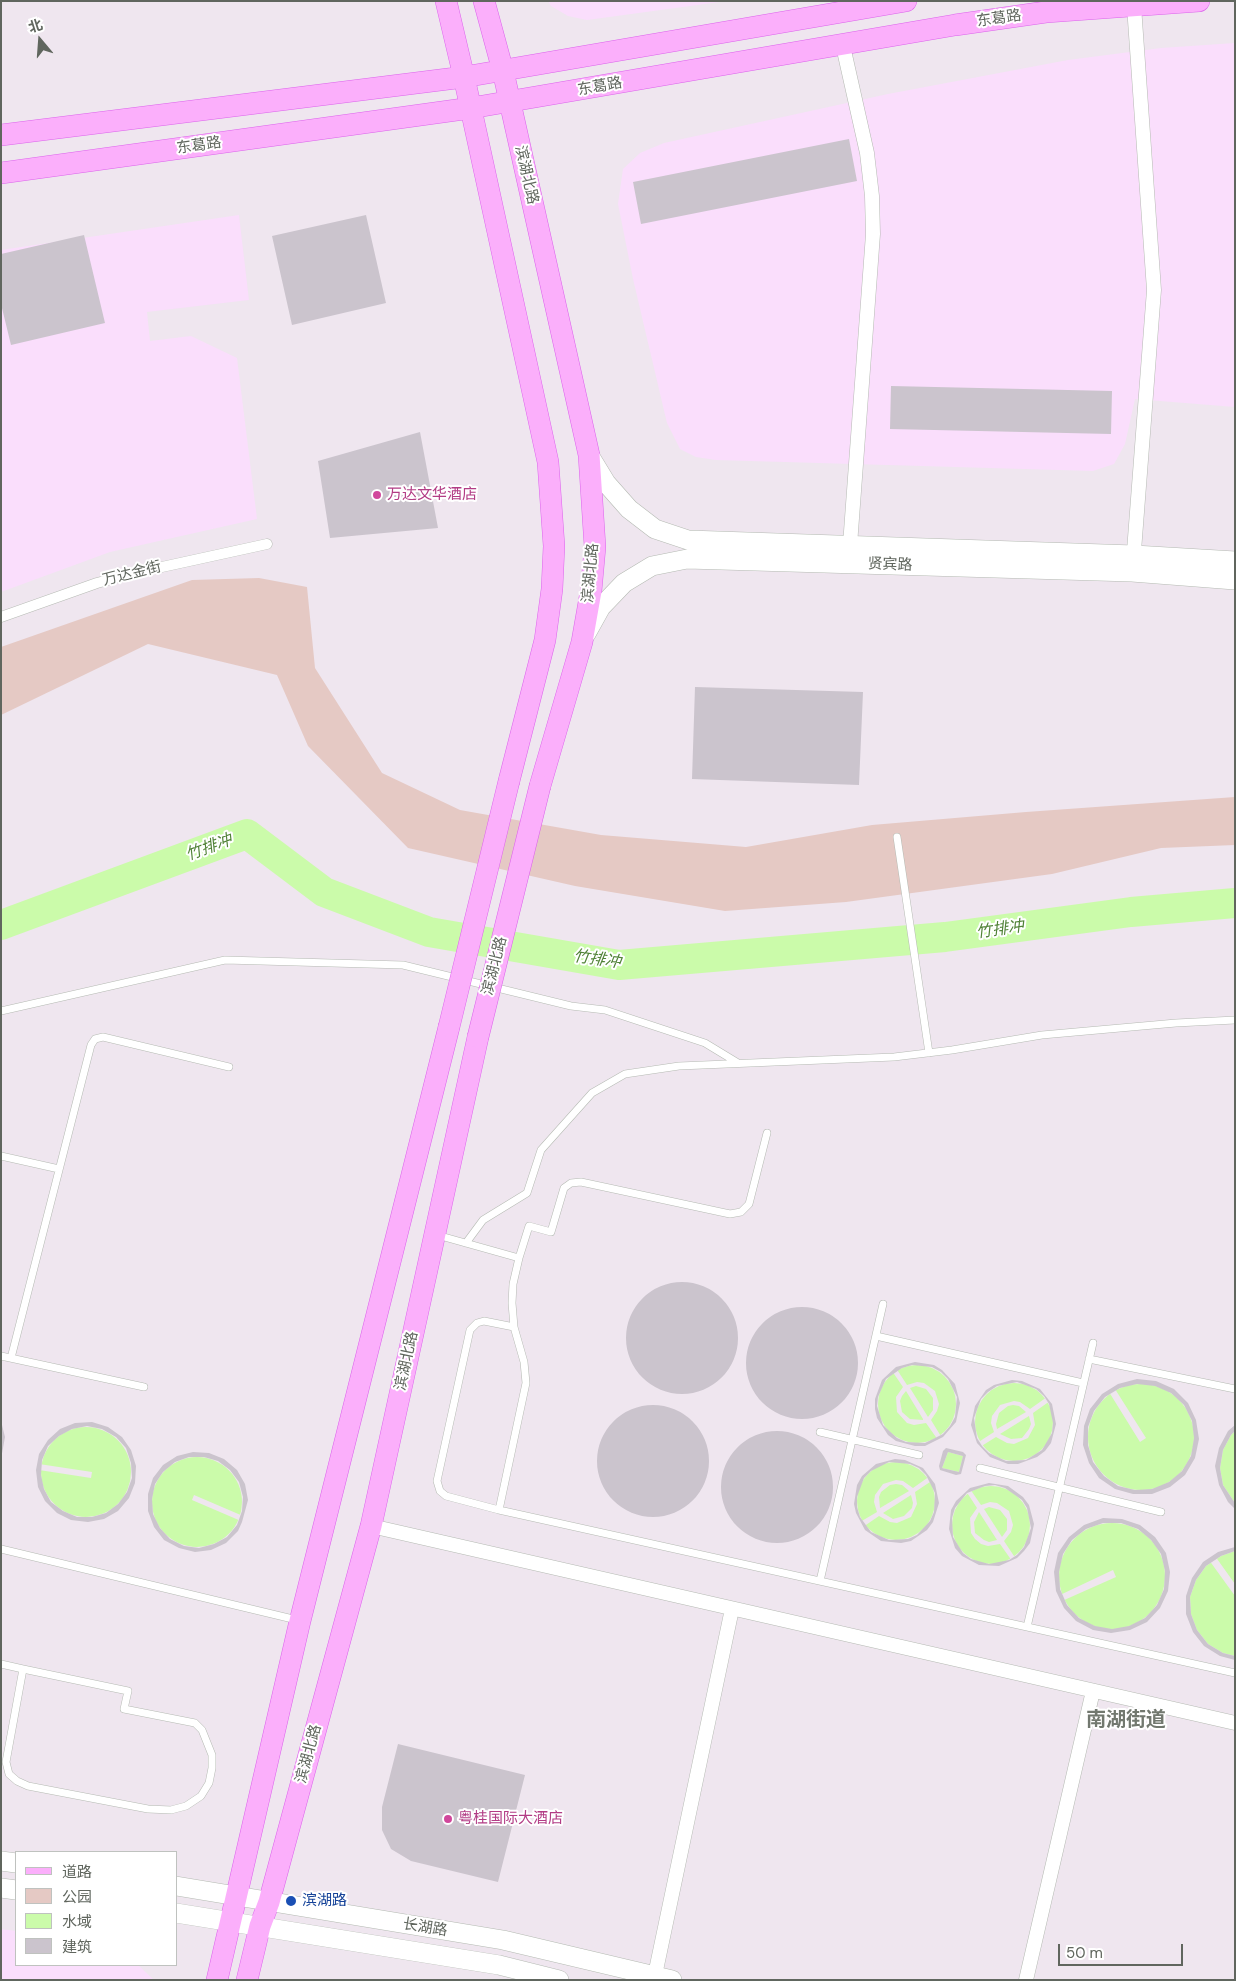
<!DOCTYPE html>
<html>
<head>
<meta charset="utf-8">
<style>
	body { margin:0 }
	#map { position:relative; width:1236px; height:1981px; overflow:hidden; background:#efe6ef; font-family:"DM Sans","Noto Sans SC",sans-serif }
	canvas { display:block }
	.frame { position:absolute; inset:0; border:2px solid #60665e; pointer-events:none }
	.legend { position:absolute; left:15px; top:1851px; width:162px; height:115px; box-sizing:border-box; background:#fff; border:1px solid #bfc2bf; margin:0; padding:6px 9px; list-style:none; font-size:15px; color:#60665e }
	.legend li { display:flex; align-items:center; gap:10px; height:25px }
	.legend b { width:25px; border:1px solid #bfc2bf }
	.north { position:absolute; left:15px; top:15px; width:50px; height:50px; -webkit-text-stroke:4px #fff; paint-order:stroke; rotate:342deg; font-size:14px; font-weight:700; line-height:20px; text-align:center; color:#60665e }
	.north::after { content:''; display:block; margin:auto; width:18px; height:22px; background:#60665e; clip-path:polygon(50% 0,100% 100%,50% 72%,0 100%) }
	.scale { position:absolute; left:1058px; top:1944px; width:125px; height:22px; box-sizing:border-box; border:2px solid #60665e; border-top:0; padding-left:6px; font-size:15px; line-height:18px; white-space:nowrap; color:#60665e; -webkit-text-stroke:4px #fff; paint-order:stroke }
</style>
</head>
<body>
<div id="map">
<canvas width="1236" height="1981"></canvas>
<div class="frame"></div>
<ul class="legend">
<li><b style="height:6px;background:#fbaffb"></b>道路</li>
<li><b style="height:14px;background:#e5c9c4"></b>公园</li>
<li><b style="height:14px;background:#cbfbaa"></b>水域</li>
<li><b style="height:14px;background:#cbc4cd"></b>建筑</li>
</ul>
<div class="north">北</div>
<div class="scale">50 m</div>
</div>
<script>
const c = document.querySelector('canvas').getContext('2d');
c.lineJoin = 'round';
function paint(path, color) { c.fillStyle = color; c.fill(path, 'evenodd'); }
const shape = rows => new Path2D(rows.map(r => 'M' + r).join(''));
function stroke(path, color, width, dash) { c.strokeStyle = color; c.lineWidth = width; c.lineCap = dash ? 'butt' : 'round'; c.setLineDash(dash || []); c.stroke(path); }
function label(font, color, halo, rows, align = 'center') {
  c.font = font + ' "DM Sans","Noto Sans SC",sans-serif'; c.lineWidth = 4; c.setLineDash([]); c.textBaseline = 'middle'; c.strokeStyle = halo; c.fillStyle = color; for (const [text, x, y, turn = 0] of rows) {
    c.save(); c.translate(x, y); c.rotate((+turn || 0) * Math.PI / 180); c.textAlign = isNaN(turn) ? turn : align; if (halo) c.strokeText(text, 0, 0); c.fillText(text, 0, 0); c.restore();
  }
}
paint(shape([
	[548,1,727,1,587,20,568,16,551,6],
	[1235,43,1235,407,1135,399,1125,444,1114,464,1093,471,716,460,696,457,680,449,667,423,633,279,618,204,623,169,640,153,664,143,888,94,1068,60,1161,48],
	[239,215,249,300,147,312,150,341,191,336,237,358,257,519,110,552,1,592,1,250],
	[1,1929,16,1931,16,1965,138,1965,154,1980,1,1980]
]), '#fadefc');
paint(shape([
	[259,578,307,587,315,668,382,773,460,810,601,835,746,847,872,825,1026,812,1235,797,1235,845,1161,848,1052,874,846,902,725,911,575,886,408,848,308,746,277,675,148,644,1,715,1,647,192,580]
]), '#e5c9c4');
paint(shape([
	'878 1404a39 39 0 1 1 78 0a39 39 0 1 1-78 0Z',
	'975 1422a39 39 0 1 1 78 0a39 39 0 1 1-78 0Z',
	'1088 1437a53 53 0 1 1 106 0a53 53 0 1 1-106 0Z',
	'41 1472a45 45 0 1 1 90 0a45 45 0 1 1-90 0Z',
	[1235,1431,1235,1503,1223,1485,1220,1468,1223,1450,1231,1435],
	[948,1452,963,1456,959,1472,942,1468],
	'152 1502a45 45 0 1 1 90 0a45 45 0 1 1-90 0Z',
	'857 1501a39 39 0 1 1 78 0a39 39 0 1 1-78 0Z',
	'952 1525a39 39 0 1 1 78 0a39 39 0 1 1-78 0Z',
	'1059 1576a53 53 0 1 1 106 0a53 53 0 1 1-106 0Z',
	[1235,1551,1235,1656,1223,1653,1208,1644,1197,1630,1191,1614,1190,1597,1196,1580,1206,1566,1221,1556]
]), '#cbfbaa');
paint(shape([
	[896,1368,907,1385,917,1382,924,1383,935,1391,939,1404,937,1411,931,1420,942,1438,938,1440,926,1423,914,1425,907,1423,897,1412,896,1397,903,1387,892,1371],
	[916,1386,926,1389,933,1398,933,1410,928,1417,910,1388],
	[906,1391,923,1419,923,1420,910,1419,902,1412,900,1401,902,1396],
	[1115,1389,1146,1438,1140,1442,1109,1392],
	[1047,1397,1050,1401,1033,1413,1035,1425,1028,1438,1014,1444,1007,1443,996,1437,980,1447,977,1443,994,1432,991,1423,992,1416,1000,1405,1014,1401,1020,1402,1030,1409],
	[1013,1405,1019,1406,1026,1412,997,1429,996,1424,999,1413,1008,1406],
	[1029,1416,1031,1424,1029,1429,1022,1438,1011,1439,1000,1434],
	[39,1464,92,1472,91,1478,39,1470],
	[930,1476,933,1480,915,1492,917,1504,911,1517,897,1523,890,1522,879,1516,863,1527,860,1522,877,1512,874,1502,875,1495,883,1484,896,1480,903,1481,913,1488],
	[896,1484,902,1485,909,1491,880,1508,879,1497,881,1492,890,1485],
	[911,1495,913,1503,912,1508,904,1516,893,1519,883,1513],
	[970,1489,981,1505,990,1502,997,1503,1009,1511,1013,1525,1011,1532,1004,1541,1016,1559,1012,1561,1000,1544,988,1546,981,1544,975,1539,971,1533,970,1518,977,1508,966,1491],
	[989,1507,1000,1510,1007,1519,1007,1530,1002,1537,984,1509],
	[979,1512,997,1540,989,1542,984,1540,975,1533,974,1522],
	[194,1495,243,1516,241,1521,192,1500],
	[1215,1556,1235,1584,1235,1596,1209,1560],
	[1113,1570,1116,1577,1062,1601,1060,1595]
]), '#efe6ef');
stroke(shape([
	[1,925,247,834,324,892,429,932,619,965,945,937,1131,912,1235,903]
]), '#cbfbaa', 30);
paint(shape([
	[849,139,857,181,641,224,633,182],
	[366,215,386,303,292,325,272,236],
	[84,235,105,323,11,345,1,304,1,254],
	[891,386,1112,391,1111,434,890,429],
	[420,432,438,528,330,538,318,461],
	[695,687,863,692,859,785,692,779],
	'626 1338a56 56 0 1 1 112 0a56 56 0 1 1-112 0Z',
	'746 1363a56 56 0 1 1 112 0a56 56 0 1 1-112 0Z',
	[915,1362,934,1365,942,1370,955,1384,960,1403,956,1422,943,1437,925,1446,915,1446,896,1441,888,1435,877,1418,875,1409,875,1399,882,1380,896,1367],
	[912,1365,932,1367,941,1372,948,1379,957,1397,955,1417,950,1426,943,1434,925,1443,906,1442,897,1438,883,1425,877,1406,878,1397,886,1379,902,1368],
	[1137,1379,1156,1381,1174,1389,1188,1403,1196,1420,1199,1439,1195,1458,1185,1475,1170,1487,1152,1494,1133,1494,1115,1489,1099,1478,1089,1463,1083,1445,1084,1426,1090,1409,1102,1394,1118,1384],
	[1137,1384,1155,1386,1171,1393,1184,1405,1192,1421,1194,1438,1191,1456,1182,1471,1169,1482,1152,1489,1135,1490,1118,1486,1104,1476,1093,1462,1088,1445,1088,1427,1094,1411,1105,1397,1120,1388],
	[1012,1380,1022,1381,1040,1389,1052,1404,1056,1424,1051,1443,1045,1451,1037,1457,1018,1464,1008,1464,990,1457,977,1443,971,1425,975,1406,986,1390,994,1385],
	[1017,1382,1036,1389,1044,1396,1049,1404,1053,1423,1052,1433,1042,1450,1026,1460,1006,1461,989,1453,982,1446,977,1438,974,1418,981,1399,988,1392,997,1386],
	'597 1461a56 56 0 1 1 112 0a56 56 0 1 1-112 0Z',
	[92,1422,108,1427,122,1437,131,1450,136,1466,135,1483,129,1498,118,1511,104,1519,88,1522,71,1520,57,1513,45,1501,38,1487,36,1470,39,1454,48,1440,60,1429,75,1423],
	[87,1426,102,1429,116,1437,126,1448,131,1463,132,1478,127,1492,118,1504,106,1513,92,1517,77,1517,63,1511,51,1502,44,1489,41,1475,42,1460,48,1446,59,1436,72,1429],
	[2,1425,5,1437,1,1459,1,1425],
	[1235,1425,1235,1431,1231,1435,1223,1450,1220,1468,1223,1485,1235,1503,1235,1509,1228,1502,1219,1485,1215,1466,1219,1448,1228,1431],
	'721 1487a56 56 0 1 1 112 0a56 56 0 1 1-112 0Z',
	[946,1448,963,1452,966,1455,961,1474,956,1475,940,1470,939,1466,943,1451],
	[948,1452,963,1456,959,1472,942,1468],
	[193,1452,209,1453,224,1459,237,1470,245,1484,248,1500,242,1522,238,1531,226,1543,211,1550,195,1552,179,1548,164,1540,154,1527,148,1511,148,1494,153,1478,163,1465,177,1456],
	[189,1457,204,1457,218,1461,230,1470,239,1482,243,1497,242,1511,237,1525,227,1537,214,1544,199,1548,184,1546,170,1539,160,1528,153,1514,152,1499,155,1484,163,1472,175,1462],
	[895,1459,905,1460,923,1468,935,1484,939,1503,933,1522,927,1530,911,1541,901,1543,881,1541,865,1530,856,1513,854,1504,857,1485,862,1476,876,1464],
	[889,1462,910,1464,919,1468,926,1475,935,1493,934,1512,930,1521,917,1535,908,1539,889,1540,871,1532,860,1517,857,1507,857,1497,864,1478,871,1471],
	[989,1483,1008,1486,1023,1497,1029,1505,1034,1524,1030,1543,1024,1551,1017,1558,999,1566,979,1565,962,1556,955,1548,949,1529,951,1510,956,1501,970,1488],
	[995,1485,1005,1488,1022,1500,1027,1508,1031,1528,1024,1547,1017,1555,1009,1560,989,1564,971,1559,963,1553,953,1537,952,1518,955,1508,967,1493,985,1486],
	[1103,1518,1122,1519,1140,1525,1155,1537,1166,1553,1170,1572,1168,1591,1160,1608,1147,1622,1130,1630,1111,1633,1093,1630,1076,1621,1064,1608,1056,1591,1054,1572,1058,1553,1069,1537,1084,1525],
	[1103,1523,1121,1523,1138,1529,1151,1540,1161,1554,1165,1571,1164,1589,1157,1605,1145,1618,1129,1626,1112,1629,1095,1626,1079,1618,1067,1605,1060,1589,1059,1572,1063,1554,1072,1540,1086,1529],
	[1235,1547,1235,1551,1221,1556,1206,1566,1196,1580,1190,1597,1191,1614,1197,1630,1208,1644,1223,1653,1235,1656,1235,1660,1220,1656,1204,1646,1193,1632,1186,1614,1186,1596,1192,1578,1203,1562,1218,1552],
	[398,1744,525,1775,498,1882,411,1861,391,1849,382,1830,382,1807]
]), '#cbc4cd');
const service = shape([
	[897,837,929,1053],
	[1,1011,225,960,403,965,571,1006,605,1010,705,1043,738,1063],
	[1,1156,59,1169],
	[437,1235,519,1258,513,1284,512,1303,514,1327,524,1362,526,1383,499,1510,1235,1673],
	[466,1243,483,1220,527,1193,541,1150,592,1093,625,1074,679,1066,894,1057,952,1050,1042,1035,1176,1023,1235,1020],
	[519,1258,529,1226,551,1232,564,1188,571,1183,581,1182,730,1214,741,1212,749,1204,767,1133],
	[876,1336,1083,1383],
	[1,1356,144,1387],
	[11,1358,91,1045,95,1039,103,1037,229,1067],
	[1089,1359,1235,1389],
	[820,1432,919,1455],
	[980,1468,1161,1512],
	[499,1510,446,1496,440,1491,437,1481,470,1330,477,1323,484,1321,514,1327],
	[1,1549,297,1620],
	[820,1581,883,1304],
	[1027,1627,1093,1343],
	[1,1664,23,1669,128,1691,124,1709,195,1723,202,1730,212,1755,212,1768,209,1783,201,1796,186,1806,171,1810,148,1809,28,1786,17,1781,9,1774,6,1762,23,1669]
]);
const pedestrian = shape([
	[1,617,97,583,130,574,267,544]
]);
const minor = shape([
	[843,46,867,153,872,196,873,234,850,545],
	[1133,564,1154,290,1134,6],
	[371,1526,1235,1723],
	[655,1975,732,1609],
	[1026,1980,1093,1691]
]);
const secondary = shape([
	[589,455,606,483,629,509,655,529,688,540,1134,555,1235,561],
	[586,634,601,607,624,583,652,566,687,559,1132,572,1235,580],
	[1,1861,16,1863],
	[176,1886,503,1940,672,1980],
	[1,1888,16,1890],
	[176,1913,499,1965,559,1980]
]);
const primary = shape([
	[446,1,464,77,548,462,554,546,552,589,545,640,509,781],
	[484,1,503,71,589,455,595,547,591,591,582,642,540,786],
	[1,135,464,77,906,1],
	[1,173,471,108,955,25,1046,12,1199,1],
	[217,1980,300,1621,449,1027],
	[247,1980,260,1926,269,1902,371,1526,478,1037]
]);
stroke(service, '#b5bab3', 8);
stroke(pedestrian, '#b5bab3', 11);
stroke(minor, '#b5bab3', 15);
stroke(secondary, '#b4bab2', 20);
stroke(primary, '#db63eb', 22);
stroke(service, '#fff', 7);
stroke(pedestrian, '#fff', 10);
stroke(minor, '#fff', 14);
stroke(secondary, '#fff', 19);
stroke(primary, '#fbaffb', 21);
const primaryBridge = shape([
	[449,1027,509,781],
	[478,1037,540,786]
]);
stroke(primaryBridge, '#db63eb', 22, []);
stroke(primaryBridge, '#fbaffb', 21);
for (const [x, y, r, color] of [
	[377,495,5,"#d1479c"],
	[448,1819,5,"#d1479c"],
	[291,1901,6,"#1a4fb4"]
]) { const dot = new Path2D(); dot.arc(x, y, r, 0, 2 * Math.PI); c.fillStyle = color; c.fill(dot); stroke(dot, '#fff', 2); }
label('15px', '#60665e', '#fff', [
	["东葛路",999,19,-8],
	["东葛路",600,87,-10],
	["东葛路",199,146,-8],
	["滨湖北路",526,175,77],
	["贤宾路",890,565,2],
	["滨湖北路",591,573,-85],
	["万达金街",132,574,-14],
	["滨湖北路",495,966,-76],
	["滨湖北路",407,1361,-78],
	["滨湖北路",309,1754,-75],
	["长湖路",425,1928,9]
]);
label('15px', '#b23c85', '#fff', [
	["万达文华酒店",387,495],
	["粤桂国际大酒店",458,1819]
], 'left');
label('15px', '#164399', '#fff', [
	["滨湖路",302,1901]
], 'left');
label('italic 16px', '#508237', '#fff', [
	["竹排冲",209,848,-20],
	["竹排冲",1000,930,-8],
	["竹排冲",597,960,8]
]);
label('bold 20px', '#72786f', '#fff', [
	["南湖街道",1126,1721]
]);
</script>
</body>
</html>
